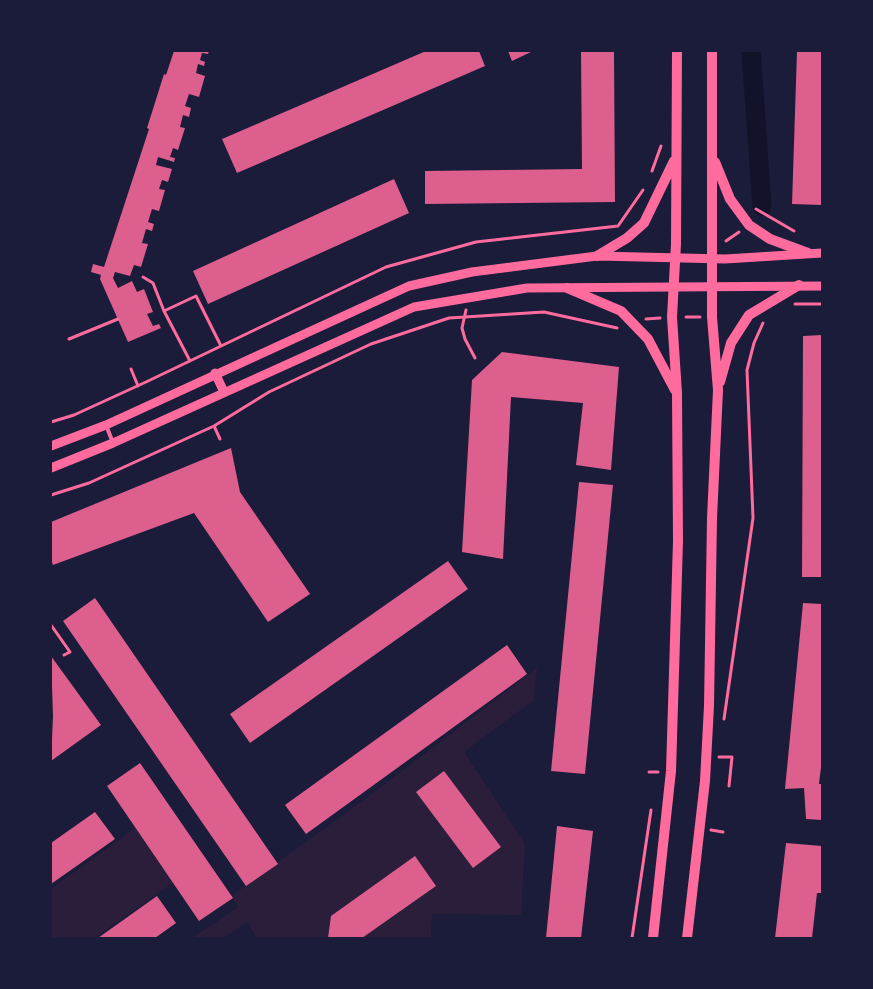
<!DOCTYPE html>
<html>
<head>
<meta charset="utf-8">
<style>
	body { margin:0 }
	#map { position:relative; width:873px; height:989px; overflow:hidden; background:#1b1b3a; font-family:"Work Sans",sans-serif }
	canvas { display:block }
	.frame { position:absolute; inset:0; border:52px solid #1b1b3a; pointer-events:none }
</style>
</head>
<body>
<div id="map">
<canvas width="873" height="989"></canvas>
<div class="frame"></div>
</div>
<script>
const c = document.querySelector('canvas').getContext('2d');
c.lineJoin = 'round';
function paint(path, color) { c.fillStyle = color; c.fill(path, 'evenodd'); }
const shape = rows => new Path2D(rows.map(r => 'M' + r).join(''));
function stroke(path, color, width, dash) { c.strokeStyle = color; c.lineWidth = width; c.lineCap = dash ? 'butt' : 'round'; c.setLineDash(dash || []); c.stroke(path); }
paint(shape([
	[537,668,534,700,464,752,525,844,521,915,432,914,431,938,257,938,247,922,224,938,192,938,238,907,231,896,365,799],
	[135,828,173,883,95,938,51,938,51,889]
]), '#2a1e3b');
stroke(shape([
	[751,51,762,206]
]), '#12122b', 19);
paint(shape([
	[174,51,209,51,208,54,202,53,200,60,205,62,204,66,198,64,196,73,205,76,199,97,189,94,185,106,191,108,189,117,183,115,180,127,185,128,178,150,173,148,170,157,175,158,174,162,158,157,156,165,172,169,168,182,162,180,159,189,165,190,159,211,152,209,148,222,154,224,152,231,146,229,142,243,148,244,141,267,134,265,130,276,115,272,113,278,118,288,132,281,137,292,144,289,153,312,147,314,153,326,159,324,161,328,128,342,100,279,101,275,91,272,93,264,104,267,149,129,147,128,164,74,166,75],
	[426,51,479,51,485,66,237,173,222,139],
	[508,51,533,51,512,61],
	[581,51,614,51,615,202,425,204,425,171,582,169],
	[797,51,822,51,822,205,792,204],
	[394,179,409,213,208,304,193,271],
	[822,335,822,577,802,577,803,336],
	[502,352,619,367,611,470,576,465,583,403,511,397,503,559,462,552,472,380],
	[231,448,240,492,310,594,268,622,194,513,53,565,51,560,51,522],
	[579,482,613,485,585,774,551,771],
	[448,561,468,589,250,743,230,714],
	[95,598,278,864,246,886,63,621],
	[803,603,822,604,822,759,819,784,822,784,822,820,806,819,804,788,785,789],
	[507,645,527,674,306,834,285,805],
	[51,656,101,725,51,761,53,716],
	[140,763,233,898,199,921,107,786],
	[444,771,501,847,473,868,416,792],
	[95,812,115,839,51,884,51,843],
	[557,826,593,831,581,938,546,938],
	[786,843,822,846,822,893,817,893,812,938,775,938],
	[415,856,436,886,362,938,328,938,331,916],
	[157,896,176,923,155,938,98,938]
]), '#dd5f8e');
stroke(shape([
	[652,171,661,146],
	[756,209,794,231],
	[726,241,739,232],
	[143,277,153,283,164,311,190,361],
	[795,304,822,304],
	[466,310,462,328,465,339,475,358],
	[164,311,196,296,221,346],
	[686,317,700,317],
	[646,319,660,318],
	[69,339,118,319],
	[131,369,138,386],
	[51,422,74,415,146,382,386,267,476,242,618,226,643,190],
	[214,426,220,439],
	[51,495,89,483,214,426,269,392,371,344,449,318,544,312,617,328],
	[51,625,70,652,64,655],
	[724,719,753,518,747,370,754,343,763,323],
	[719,757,732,757,729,786],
	[649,772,658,772],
	[711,830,723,832],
	[632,938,651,810]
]), '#ff6b9d', 3);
stroke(shape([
	[106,425,113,443]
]), '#ff6b9d', 4);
stroke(shape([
	[215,373,224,392],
	[51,446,106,425,409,286,472,272,597,256,725,259,822,253],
	[51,468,113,443,414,307,527,288,822,286]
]), '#ff6b9d', 9);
stroke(shape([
	[715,162,730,199,749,225,770,239,808,253],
	[597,256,627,238,644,223,674,161],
	[567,288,621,311,648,339,675,390],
	[720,382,731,343,749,315,799,285],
	[653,938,671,771,678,541,677,393,672,317,676,244,677,51],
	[687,938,705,781,709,706,712,518,718,390,712,317,712,51]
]), '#ff6b9d', 10);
</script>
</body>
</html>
